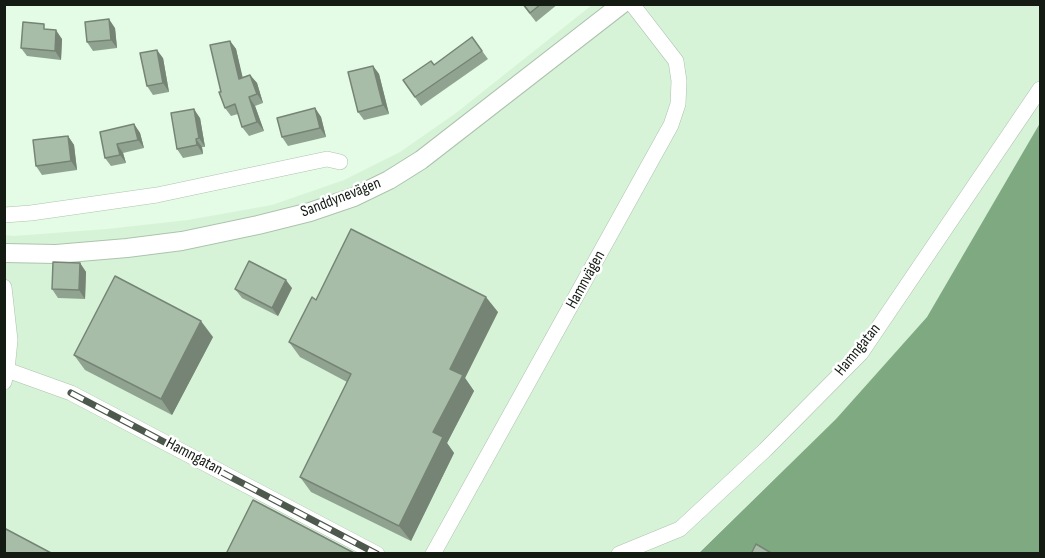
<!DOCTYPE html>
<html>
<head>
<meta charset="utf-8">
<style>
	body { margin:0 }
	#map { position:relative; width:1045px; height:558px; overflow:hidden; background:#e4fbe5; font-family:"Sofia Sans Condensed",sans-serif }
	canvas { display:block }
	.frame { position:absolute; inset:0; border:6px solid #131b13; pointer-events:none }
</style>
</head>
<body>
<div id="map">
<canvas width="1045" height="558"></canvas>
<div class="frame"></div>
</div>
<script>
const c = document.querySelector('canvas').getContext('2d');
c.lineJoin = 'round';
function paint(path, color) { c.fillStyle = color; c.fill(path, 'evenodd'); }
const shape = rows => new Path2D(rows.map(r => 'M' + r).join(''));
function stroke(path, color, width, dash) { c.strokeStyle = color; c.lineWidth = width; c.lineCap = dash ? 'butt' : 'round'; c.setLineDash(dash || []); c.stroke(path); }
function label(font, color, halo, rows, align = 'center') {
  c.font = font + ' "Sofia Sans Condensed",sans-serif'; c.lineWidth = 5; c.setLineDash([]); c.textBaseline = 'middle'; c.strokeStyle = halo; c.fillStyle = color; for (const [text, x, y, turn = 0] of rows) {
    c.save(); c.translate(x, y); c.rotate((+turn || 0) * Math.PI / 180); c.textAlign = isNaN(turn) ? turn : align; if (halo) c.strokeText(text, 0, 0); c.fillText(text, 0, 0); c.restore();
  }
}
paint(shape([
	[592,5,1040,5,1040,123,927,317,836,419,698,553,5,553,4,235,14,236,107,229,188,220,272,205,344,180,400,152,456,113]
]), '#d6f3d7');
paint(shape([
	[1040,123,1040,553,698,554,836,419,927,317]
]), '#7faa81');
const minor = shape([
	[4,215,31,213,157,195,327,159,340,162],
	[4,287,10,340,7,370,4,382],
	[7,370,71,393,377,554],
	[433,554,671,125,678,104,679,81,676,61,632,4],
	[619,554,680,529,765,450,861,353,1040,89]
]);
const tertiary = shape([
	[4,253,56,254,127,248,182,241,258,225,310,212,354,197,389,180,421,160,622,4]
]);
stroke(minor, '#adc3ad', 16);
stroke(tertiary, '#adc3ad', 20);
stroke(minor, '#fff', 15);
stroke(tertiary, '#fff', 18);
const rail = shape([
	[71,393,377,554]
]);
stroke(rail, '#4d594d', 7);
stroke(rail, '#fff', 4.5, [14]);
paint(shape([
	[522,4,558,4,536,22],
	[115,28,117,48,93,51,87,42],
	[48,30,62,39,61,60,27,56,21,48],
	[472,37,488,59,421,106,403,80,434,65],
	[230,41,236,49,242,77,250,75,257,83,263,103,255,106,264,131,249,136,242,127,238,114,231,116,225,108,221,92],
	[163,58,169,92,153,95,147,86],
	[373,66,379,74,389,114,364,120,358,112],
	[315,108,321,117,326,137,288,146,282,137],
	[200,118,205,147,202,147,203,154,183,158,177,149],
	[134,124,140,133,144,148,123,153,126,163,111,166,105,158],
	[68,136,74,145,77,170,42,175,36,166],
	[80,263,86,272,85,299,58,298,52,289],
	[292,288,278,316,242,298,235,289],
	[316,300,498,312,465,378,474,391,447,443,454,453,411,541,311,492,300,477,347,382,300,357,289,342],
	[213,337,172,415,85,370,74,355]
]), '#90a390');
paint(shape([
	[109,19,115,28,117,48,111,40],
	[56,30,62,39,61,60,55,51],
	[230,41,236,49,245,87,239,79],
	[157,50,163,58,169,92,163,83],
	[373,66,379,74,389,114,383,105],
	[250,75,257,83,263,103,257,94],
	[249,97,255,106,264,131,257,122],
	[315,108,321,117,326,137,320,128],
	[194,109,200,118,205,147,199,138],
	[134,124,140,133,144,148,138,140],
	[68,136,74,145,77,170,71,161],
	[196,139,202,147,203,154,197,145],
	[117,144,123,153,126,163,120,155],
	[80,263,86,272,85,299,79,290],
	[286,280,292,288,278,316,272,308],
	[486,297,498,312,465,378,474,391,447,443,454,453,411,541,399,526,433,432,450,369],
	[201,321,213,337,172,415,161,399]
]), '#768476');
const building = shape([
	[523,4,541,4,530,13,523,4],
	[109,19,111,40,87,42,85,22,109,19],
	[23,22,44,24,44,29,56,30,55,51,21,48,23,22],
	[472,37,482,51,415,97,403,80,431,61,434,65,472,37],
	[230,41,239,79,250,75,257,94,249,97,257,122,242,127,235,104,225,108,219,92,221,92,210,45,230,41],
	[157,50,163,83,147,86,140,53,157,50],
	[373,66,383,105,358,112,348,72,373,66],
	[315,108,320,128,282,137,277,118,315,108],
	[194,109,199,138,196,139,197,145,177,149,171,113,194,109],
	[134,124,138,140,117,144,120,155,105,158,100,132,134,124],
	[68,136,71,161,36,166,33,140,68,136],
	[351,229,486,297,450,369,463,375,433,432,443,437,399,526,300,477,351,374,289,342,312,297,316,300,351,229],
	[249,261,286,280,272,308,235,289,249,261],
	[53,262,80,263,79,290,52,289,53,262],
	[115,276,201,321,161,399,74,355,115,276],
	[253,500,356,554,226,554,253,500],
	[4,528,53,554,4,554,4,528],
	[756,544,773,554,751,554,756,544]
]);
paint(building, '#a8bda8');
stroke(building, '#768476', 1.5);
label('16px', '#131b13', '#fff', [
	["Sanddynevägen",341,198,-21],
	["Hamnvägen",586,280,-61],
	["Hamngatan",858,350,-51],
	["Hamngatan",194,457,28]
]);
</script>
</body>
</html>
